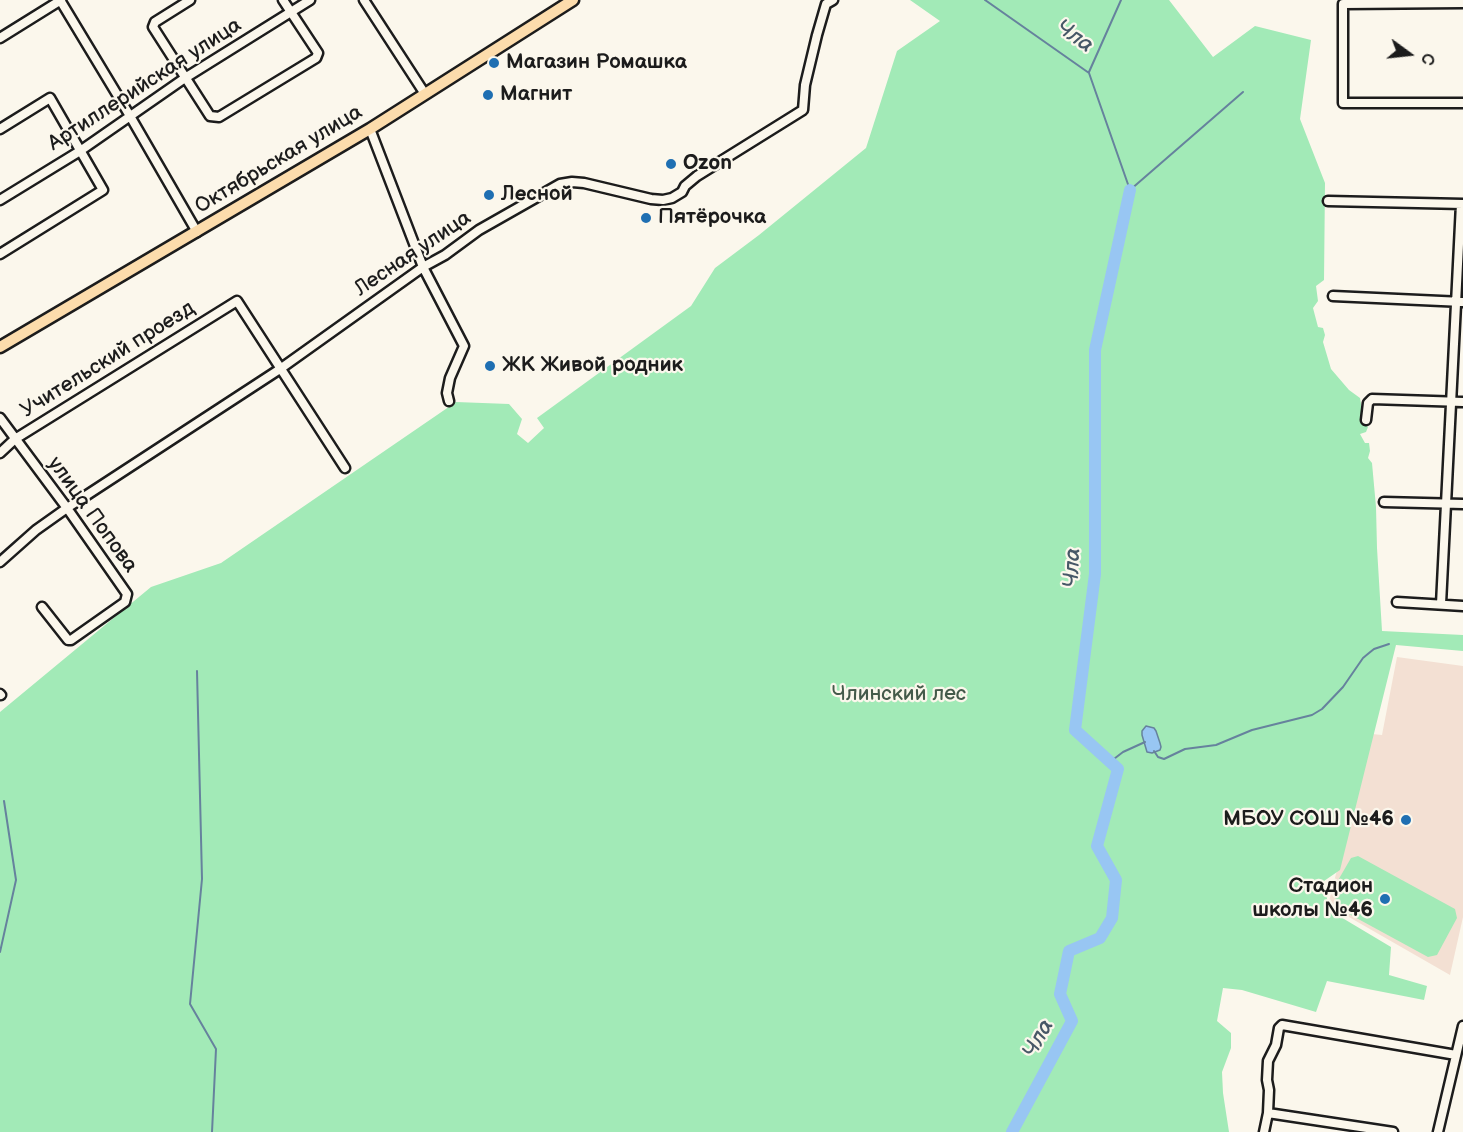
<!DOCTYPE html>
<html>
<head>
<meta charset="utf-8">
<style>
	body { margin:0 }
	#map { position:relative; width:1463px; height:1132px; overflow:hidden; background:#fbf7ec; font-family:"Balsamiq Sans",sans-serif }
	canvas { display:block }
	.north { position:absolute; left:1379px; top:24px; width:60px; height:60px; -webkit-text-stroke:4px #fbf7ec; paint-order:stroke; rotate:105deg; font-size:16px; font-weight:700; line-height:24px; text-align:center; color:#1c1c1c }
	.north::after { content:''; display:block; margin:auto; width:21px; height:27px; background:#1c1c1c; clip-path:polygon(50% 0,100% 100%,50% 72%,0 100%) }
</style>
</head>
<body>
<div id="map">
<canvas width="1463" height="1132"></canvas>
<div class="north">С</div>
</div>
<script>
const c = document.querySelector('canvas').getContext('2d');
c.lineJoin = 'round';
function paint(path, color) { c.fillStyle = color; c.fill(path, 'evenodd'); }
const shape = rows => new Path2D(rows.map(r => 'M' + r).join(''));
function stroke(path, color, width, dash) { c.strokeStyle = color; c.lineWidth = width; c.lineCap = dash ? 'butt' : 'round'; c.setLineDash(dash || []); c.stroke(path); }
function label(font, color, halo, rows, align = 'center') {
  c.font = font + ' "Balsamiq Sans",sans-serif'; c.lineWidth = 4.5; c.setLineDash([]); c.textBaseline = 'middle'; c.strokeStyle = halo; c.fillStyle = color; for (const [text, x, y, turn = 0] of rows) {
    c.save(); c.translate(x, y); c.rotate((+turn || 0) * Math.PI / 180); c.textAlign = isNaN(turn) ? turn : align; if (halo) c.strokeText(text, 0, 0); c.fillText(text, 0, 0); c.restore();
  }
}
paint(shape([
	[1397,657,1463,666,1463,917,1450,975,1328,905,1372,734,1382,735]
]), '#f3e0d3');
paint(shape([
	[910,0,1169,0,1213,57,1255,26,1311,40,1300,119,1325,183,1324,280,1316,286,1318,301,1313,308,1318,327,1323,328,1325,335,1323,342,1331,369,1349,390,1360,398,1364,423,1368,427,1366,432,1360,434,1365,443,1369,443,1370,451,1368,458,1372,463,1376,507,1377,548,1382,631,1463,635,1463,651,1396,645,1340,870,1324,881,1329,910,1391,947,1389,975,1427,986,1424,1000,1327,981,1316,1012,1242,990,1223,988,1217,1021,1231,1033,1231,1048,1222,1072,1223,1093,1229,1132,0,1132,0,712,151,587,221,563,456,402,509,404,522,419,517,434,528,443,544,428,537,418,691,306,715,268,759,235,866,148,897,51,940,21],
	[1358,856,1455,909,1457,918,1437,955,1428,957,1338,908,1333,889,1351,858]
]), '#a2eab7');
const water = shape([
	[1146,726,1154,728,1156,731,1160,743,1161,747,1160,750,1152,753,1147,752,1142,735,1142,731,1146,726]
]);
paint(water, '#98c6f3');
stroke(water, '#66829d', 1.5);
stroke(shape([
	[985,0,1089,73,1130,190,1243,92],
	[1089,72,1121,0],
	[197,671,202,879,190,1004,216,1049,212,1132],
	[1154,751,1158,757,1164,759,1185,749,1216,745,1252,730,1312,715,1322,709,1343,687,1363,658,1369,653,1374,649,1389,644],
	[1110,762,1123,752,1145,742],
	[0,952,16,880,4,801]
]), '#66829d', 2);
stroke(shape([
	[1012,1132,1072,1021,1060,994,1069,951,1100,938,1112,918,1116,880,1097,846,1118,769,1075,730,1095,574,1095,350,1130,190]
]), '#98c6f3', 12);
const minor = shape([
	[60,0,130,116,197,232],
	[190,0,155,22,153,27,210,116,219,117,316,58,318,53,283,0],
	[364,0,425,94],
	[1463,3,1343,4,1343,103,1463,103],
	[0,38,61,0],
	[0,129,50,98,103,190,0,254],
	[370,129,423,267,464,346,450,378,447,393,449,401],
	[0,200,80,151,185,78,310,0],
	[1328,201,1463,204],
	[1333,296,1463,302],
	[0,418,67,508,127,594,125,602,71,640,68,640,42,607],
	[1366,420,1368,403,1372,399,1463,402],
	[0,453,15,439,237,301,345,468],
	[1384,502,1463,504],
	[0,562,36,530,67,508,280,369,423,267,445,255,479,230,560,184,572,182,584,183,651,199,663,200,672,198,682,192,685,186,697,176,803,110,805,85,817,35,826,4,833,0],
	[1397,602,1463,606],
	[1441,604,1461,204],
	[0,694,1,695],
	[1268,1113,1393,1132],
	[1264,1132,1268,1113,1269,1090,1267,1080,1268,1061,1276,1045,1279,1028,1282,1025,1456,1055],
	[1438,1132,1463,1026]
]);
const major = shape([
	[0,347,370,129,573,0]
]);
stroke(minor, '#1c1c1c', 13);
stroke(major, '#1c1c1c', 15);
stroke(minor, '#fbf7ec', 8);
stroke(major, '#fcdcac', 10);
for (const [x, y, r, color] of [
	[494,63,6,"#1f6fb2"],
	[488,95,6,"#1f6fb2"],
	[671,164,6,"#1f6fb2"],
	[489,195,6,"#1f6fb2"],
	[646,218,6,"#1f6fb2"],
	[490,366,6,"#1f6fb2"],
	[1406,820,6,"#1f6fb2"],
	[1385,899,6,"#1f6fb2"]
]) { const dot = new Path2D(); dot.arc(x, y, r, 0, 2 * Math.PI); c.fillStyle = color; c.fill(dot); stroke(dot, '#fbf7ec', 2); }
label('bold 21px', '#1c1c1c', '#fbf7ec', [
	["Магазин Ромашка",506,63],
	["Магнит",500,95],
	["Ozon",683,164],
	["Лесной",501,195],
	["Пятёрочка",658,218],
	["ЖК Живой родник",502,366],
	["МБОУ СОШ №46",1394,820,"right"],
	["Стадион",1373,887,"right"],
	["школы №46",1373,911,"right"]
], 'left');
label('21px', '#1c1c1c', '#fbf7ec', [
	["Артиллерийская улица",145,85,-33],
	["Октябрьская улица",279,160,-31],
	["Лесная улица",413,254,-34],
	["Учительский проезд",108,360,-32],
	["улица Попова",92,515,54]
]);
label('21px', '#445a4a', '#fbf7ec', [
	["Члинский лес",899,695]
]);
label('italic 22px', '#475867', '#fbf7ec', [
	["Чла",1074,37,35],
	["Чла",1073,568,-87],
	["Чла",1039,1039,-61]
]);
</script>
</body>
</html>
